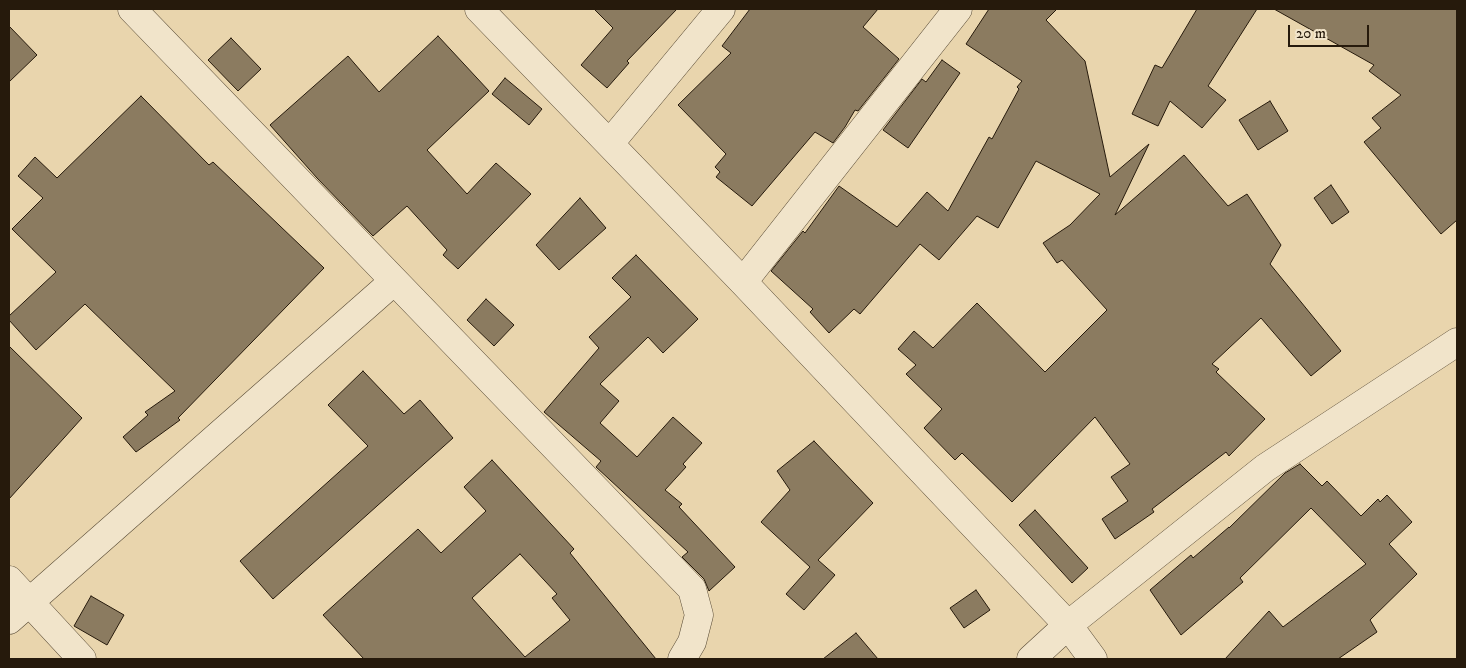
<!DOCTYPE html>
<html>
<head>
<meta charset="utf-8">
<style>
	body { margin:0 }
	#map { position:relative; width:1466px; height:668px; overflow:hidden; background:#e9d5ad; font-family:"IM FELL DW Pica",serif }
	canvas { display:block }
	.frame { position:absolute; inset:0; border:10px solid #261a0c; pointer-events:none }
	.scale { position:absolute; left:1288px; top:25px; width:81px; height:22px; box-sizing:border-box; border:2px solid #261a0c; border-top:0; padding-left:6px; font-size:15px; line-height:18px; white-space:nowrap; color:#261a0c; -webkit-text-stroke:4px #f1e4ca; paint-order:stroke }
</style>
</head>
<body>
<div id="map">
<canvas width="1466" height="668"></canvas>
<div class="frame"></div>
<div class="scale">20 m</div>
</div>
<script>
const c = document.querySelector('canvas').getContext('2d');
c.lineJoin = 'round';
function paint(path, color) { c.fillStyle = color; c.fill(path, 'evenodd'); }
const shape = rows => new Path2D(rows.map(r => 'M' + r).join(''));
function stroke(path, color, width, dash) { c.strokeStyle = color; c.lineWidth = width; c.lineCap = dash ? 'butt' : 'round'; c.setLineDash(dash || []); c.stroke(path); }
const building = shape([
	[594,9,677,9,627,61,629,63,607,88,581,65,613,28,594,9],
	[750,9,878,9,863,27,899,59,858,111,855,110,845,127,833,143,815,132,752,206,716,177,720,172,715,167,726,154,678,105,731,53,722,46,750,9],
	[989,9,1057,9,1046,20,1085,61,1110,177,1149,144,1115,215,1184,155,1228,206,1247,194,1281,245,1270,264,1341,351,1311,376,1261,318,1212,364,1219,369,1216,372,1265,419,1229,456,1226,452,1152,509,1154,512,1115,539,1102,519,1128,501,1111,477,1130,464,1095,417,1012,502,962,453,955,460,924,428,942,409,906,374,916,365,898,349,914,331,933,348,977,303,1045,372,1107,310,1062,260,1057,263,1043,243,1070,225,1100,194,1036,161,998,228,977,216,939,260,920,244,860,314,854,309,829,333,810,312,813,309,771,271,803,231,805,233,839,186,897,227,927,192,948,211,989,137,992,139,1019,89,1017,87,1022,81,966,44,989,9],
	[1197,9,1257,9,1208,86,1226,100,1202,128,1170,101,1158,126,1132,114,1155,65,1162,68,1197,9],
	[1274,9,1457,9,1457,220,1441,234,1364,142,1381,128,1372,118,1401,95,1369,71,1374,65,1274,9],
	[9,26,37,55,9,82,9,26],
	[438,36,489,91,427,150,467,194,496,163,531,194,458,269,443,255,447,250,407,206,373,236,317,178,270,125,348,56,379,92,438,36],
	[231,38,261,69,238,91,208,60,231,38],
	[942,60,960,73,908,148,883,130,922,79,926,82,942,60],
	[505,78,542,109,529,125,492,94,505,78],
	[141,96,209,165,213,162,324,268,178,418,180,420,136,452,123,437,148,415,145,412,175,391,85,304,36,350,9,320,9,316,56,272,12,229,43,198,18,176,35,157,57,178,141,96],
	[1270,101,1288,131,1258,150,1239,120,1270,101],
	[1331,185,1349,212,1332,224,1314,198,1331,185],
	[580,198,606,228,559,270,536,245,580,198],
	[636,255,698,319,663,353,648,337,600,384,619,401,600,423,637,457,673,417,702,443,683,464,686,467,665,490,682,504,679,507,735,567,709,591,704,579,682,557,688,552,596,467,601,461,544,412,599,348,589,337,631,297,612,278,636,255],
	[486,299,514,325,494,346,467,320,486,299],
	[9,346,82,418,9,499,9,346],
	[363,371,404,414,420,400,453,438,273,599,240,561,368,446,328,405,363,371],
	[814,441,873,503,818,560,835,575,804,610,786,594,810,567,761,522,790,490,777,471,814,441],
	[492,460,574,549,570,553,656,659,364,659,323,615,418,529,441,553,486,511,464,487,492,460],
	[520,554,557,594,552,598,570,620,525,657,472,598,520,554],
	[1300,464,1322,486,1327,481,1361,516,1378,499,1380,502,1387,495,1412,522,1389,544,1417,574,1370,620,1377,632,1338,659,1225,659,1269,611,1283,627,1366,564,1311,508,1240,578,1243,582,1181,635,1150,590,1191,555,1193,558,1229,527,1229,528,1285,473,1300,464],
	[1035,510,1088,568,1072,583,1019,525,1035,510],
	[976,590,990,610,964,628,950,608,976,590],
	[91,596,124,615,107,645,74,626,91,596],
	[856,633,878,659,823,659,856,633]
]);
paint(building, '#8b7b60');
stroke(building, '#261a0c', 1);
const street = shape([
	[132,9,692,589,699,615,692,642,682,659],
	[479,9,743,282,1068,625,1093,659],
	[610,143,721,9],
	[743,282,958,9],
	[9,580,82,659],
	[9,620,394,281],
	[1031,659,1068,625,1265,468,1457,342]
]);
stroke(street, '#574934', 29);
stroke(street, '#f1e4ca', 28);
</script>
</body>
</html>
